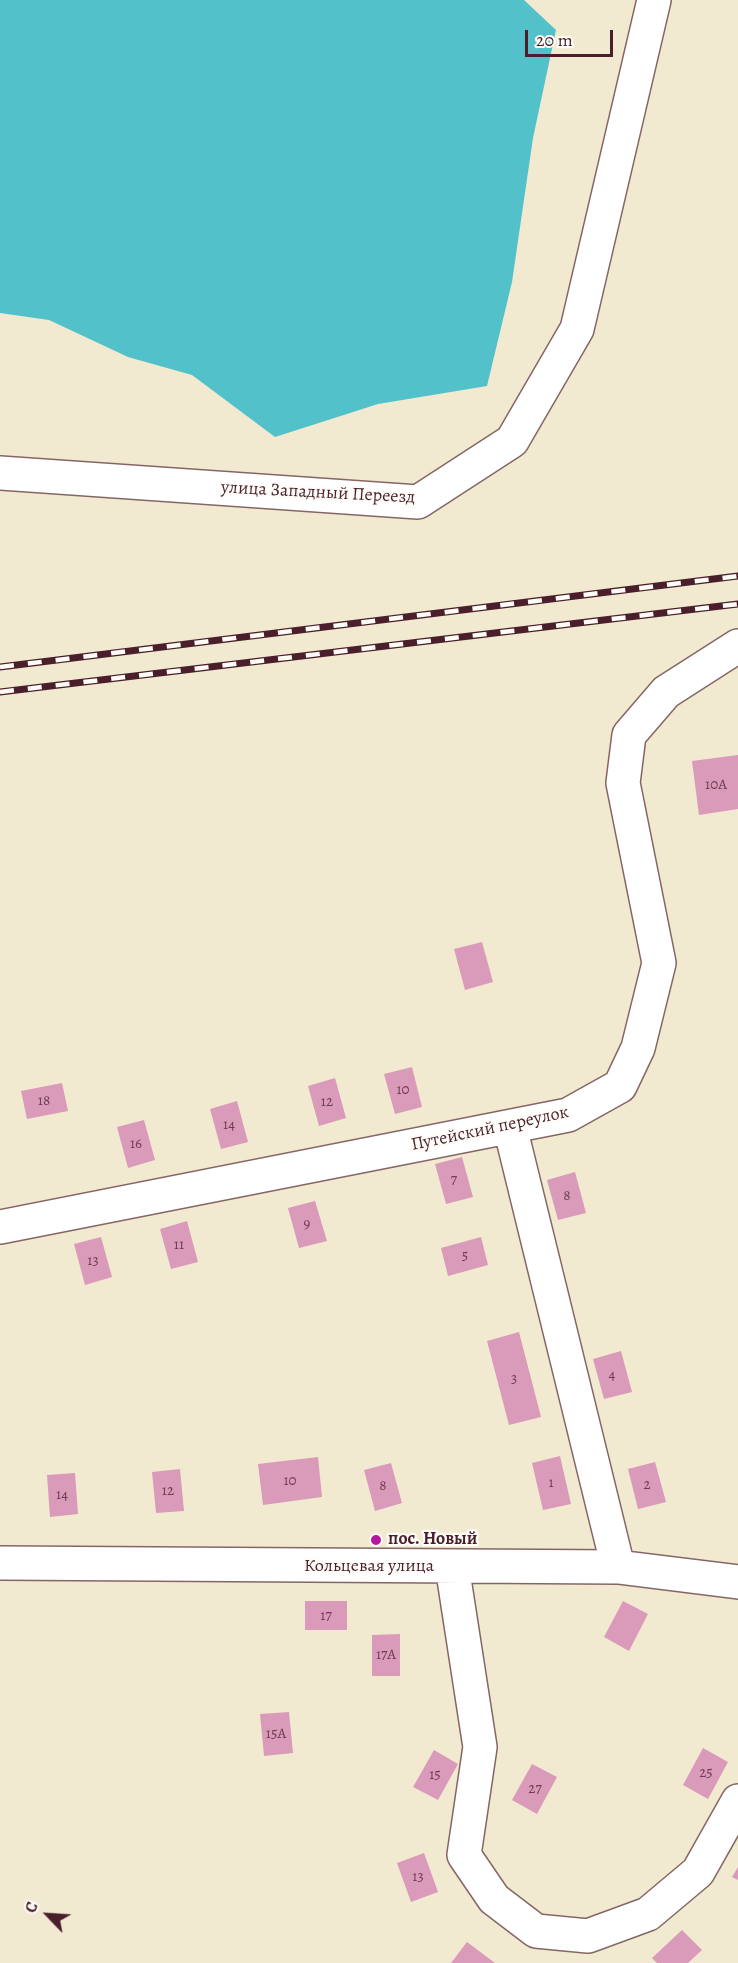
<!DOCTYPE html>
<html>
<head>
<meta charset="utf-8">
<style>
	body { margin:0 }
	#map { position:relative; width:738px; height:1963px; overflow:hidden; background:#f2e9d1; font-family:Alegreya,serif }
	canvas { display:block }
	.north { position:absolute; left:18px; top:1885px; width:60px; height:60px; -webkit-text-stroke:4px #fdfcf7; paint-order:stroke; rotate:295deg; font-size:16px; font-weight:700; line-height:24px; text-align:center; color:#4a1f2b }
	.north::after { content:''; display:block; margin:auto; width:21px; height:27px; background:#4a1f2b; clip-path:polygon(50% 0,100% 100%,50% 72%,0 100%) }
	.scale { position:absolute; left:525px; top:30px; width:88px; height:27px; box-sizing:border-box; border:3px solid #4a1f2b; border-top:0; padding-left:8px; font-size:18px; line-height:21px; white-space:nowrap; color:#4a1f2b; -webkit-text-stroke:4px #fdfcf7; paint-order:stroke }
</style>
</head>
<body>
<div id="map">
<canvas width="738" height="1963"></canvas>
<div class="north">С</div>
<div class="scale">20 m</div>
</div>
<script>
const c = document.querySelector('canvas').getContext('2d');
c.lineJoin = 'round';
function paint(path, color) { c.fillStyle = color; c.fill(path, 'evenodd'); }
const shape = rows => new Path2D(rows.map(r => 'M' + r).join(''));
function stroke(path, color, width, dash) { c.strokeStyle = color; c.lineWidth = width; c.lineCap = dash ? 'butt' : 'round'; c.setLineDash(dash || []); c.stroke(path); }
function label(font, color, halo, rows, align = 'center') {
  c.font = font + ' Alegreya,serif'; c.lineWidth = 4.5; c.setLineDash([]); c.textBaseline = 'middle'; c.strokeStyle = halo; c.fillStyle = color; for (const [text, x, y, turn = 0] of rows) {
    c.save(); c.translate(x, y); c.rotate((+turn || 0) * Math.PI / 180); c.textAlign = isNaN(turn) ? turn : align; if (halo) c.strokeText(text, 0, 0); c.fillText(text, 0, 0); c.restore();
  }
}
paint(shape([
	[0,0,524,0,556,30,533,138,512,282,487,386,378,404,275,437,192,375,128,357,49,320,0,313]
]), '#53c1c9');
paint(shape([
	[738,755,738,809,699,815,692,761],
	[482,942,493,982,465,990,454,949],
	[412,1067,422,1107,395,1114,384,1074],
	[335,1078,346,1118,319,1126,308,1086],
	[62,1083,68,1111,27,1119,21,1091],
	[237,1101,248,1142,221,1149,210,1109],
	[144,1120,155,1160,128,1168,117,1127],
	[462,1157,473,1197,446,1204,435,1164],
	[575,1172,586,1213,558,1220,547,1180],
	[315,1201,327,1241,299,1248,288,1208],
	[187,1221,198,1262,171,1269,160,1229],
	[101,1237,112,1277,85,1285,74,1244],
	[481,1237,488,1265,448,1276,441,1248],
	[519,1332,541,1417,509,1425,487,1341],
	[621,1351,632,1392,604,1399,593,1359],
	[560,1456,571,1504,543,1510,532,1463],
	[318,1457,322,1497,263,1505,258,1464],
	[655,1462,666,1502,638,1509,628,1469],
	[391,1463,402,1503,375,1511,364,1470],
	[180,1469,184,1511,156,1513,152,1472],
	[75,1473,78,1514,50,1517,47,1475],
	[305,1601,347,1601,347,1630,305,1630],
	[623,1601,648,1614,629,1651,604,1637],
	[400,1634,400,1676,372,1676,372,1635],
	[289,1712,293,1753,264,1756,260,1714],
	[703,1748,728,1762,708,1799,683,1785],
	[434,1750,458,1764,438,1800,413,1787],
	[532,1764,557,1777,537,1814,512,1800],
	[424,1853,438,1892,411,1902,397,1863],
	[738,1867,738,1880,732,1877],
	[682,1930,702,1950,688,1963,657,1963,652,1958],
	[467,1942,495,1963,451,1963]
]), '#da9aba');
const minor = shape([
	[0,473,418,502,512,441,577,329,654,0],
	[510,1127,618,1567],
	[0,1227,568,1115,620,1086,638,1048,659,963,623,783,629,735,666,692,738,646],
	[0,1563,618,1567,738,1582],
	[452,1566,480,1747,464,1855,494,1899,536,1931,588,1936,648,1914,698,1872,738,1801]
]);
stroke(minor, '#856665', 36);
stroke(minor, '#fff', 33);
const rail = shape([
	[0,667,738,576],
	[0,692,738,604]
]);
stroke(rail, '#4a1f2b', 7);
stroke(rail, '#fdfcf7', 4.5, [14]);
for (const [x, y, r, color] of [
	[376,1540,6,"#b5179e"]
]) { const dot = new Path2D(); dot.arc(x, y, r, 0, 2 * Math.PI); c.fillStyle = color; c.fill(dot); stroke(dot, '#fdfcf7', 2); }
label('15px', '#6e3e4f', null, [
	["10А",716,785],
	["10",403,1090],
	["18",44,1101],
	["12",327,1102],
	["14",229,1125],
	["16",136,1144],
	["7",454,1180],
	["8",567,1196],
	["9",307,1224],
	["11",179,1245],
	["5",465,1256],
	["13",93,1261],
	["4",612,1375],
	["3",514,1379],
	["10",290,1481],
	["1",551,1483],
	["2",647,1485],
	["8",383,1486],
	["12",168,1491],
	["14",62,1495],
	["17",326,1616],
	["17А",386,1655],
	["15А",276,1734],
	["25",706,1773],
	["15",435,1775],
	["27",535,1789],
	["13",418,1877]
]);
label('18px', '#4a1f2b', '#fdfcf7', [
	["улица Западный Переезд",318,493,3],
	["Путейский переулок",490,1129,-12],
	["Кольцевая улица",369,1567]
]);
label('bold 18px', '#4a1f2b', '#fdfcf7', [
	["пос. Новый",388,1540]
], 'left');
</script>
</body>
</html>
